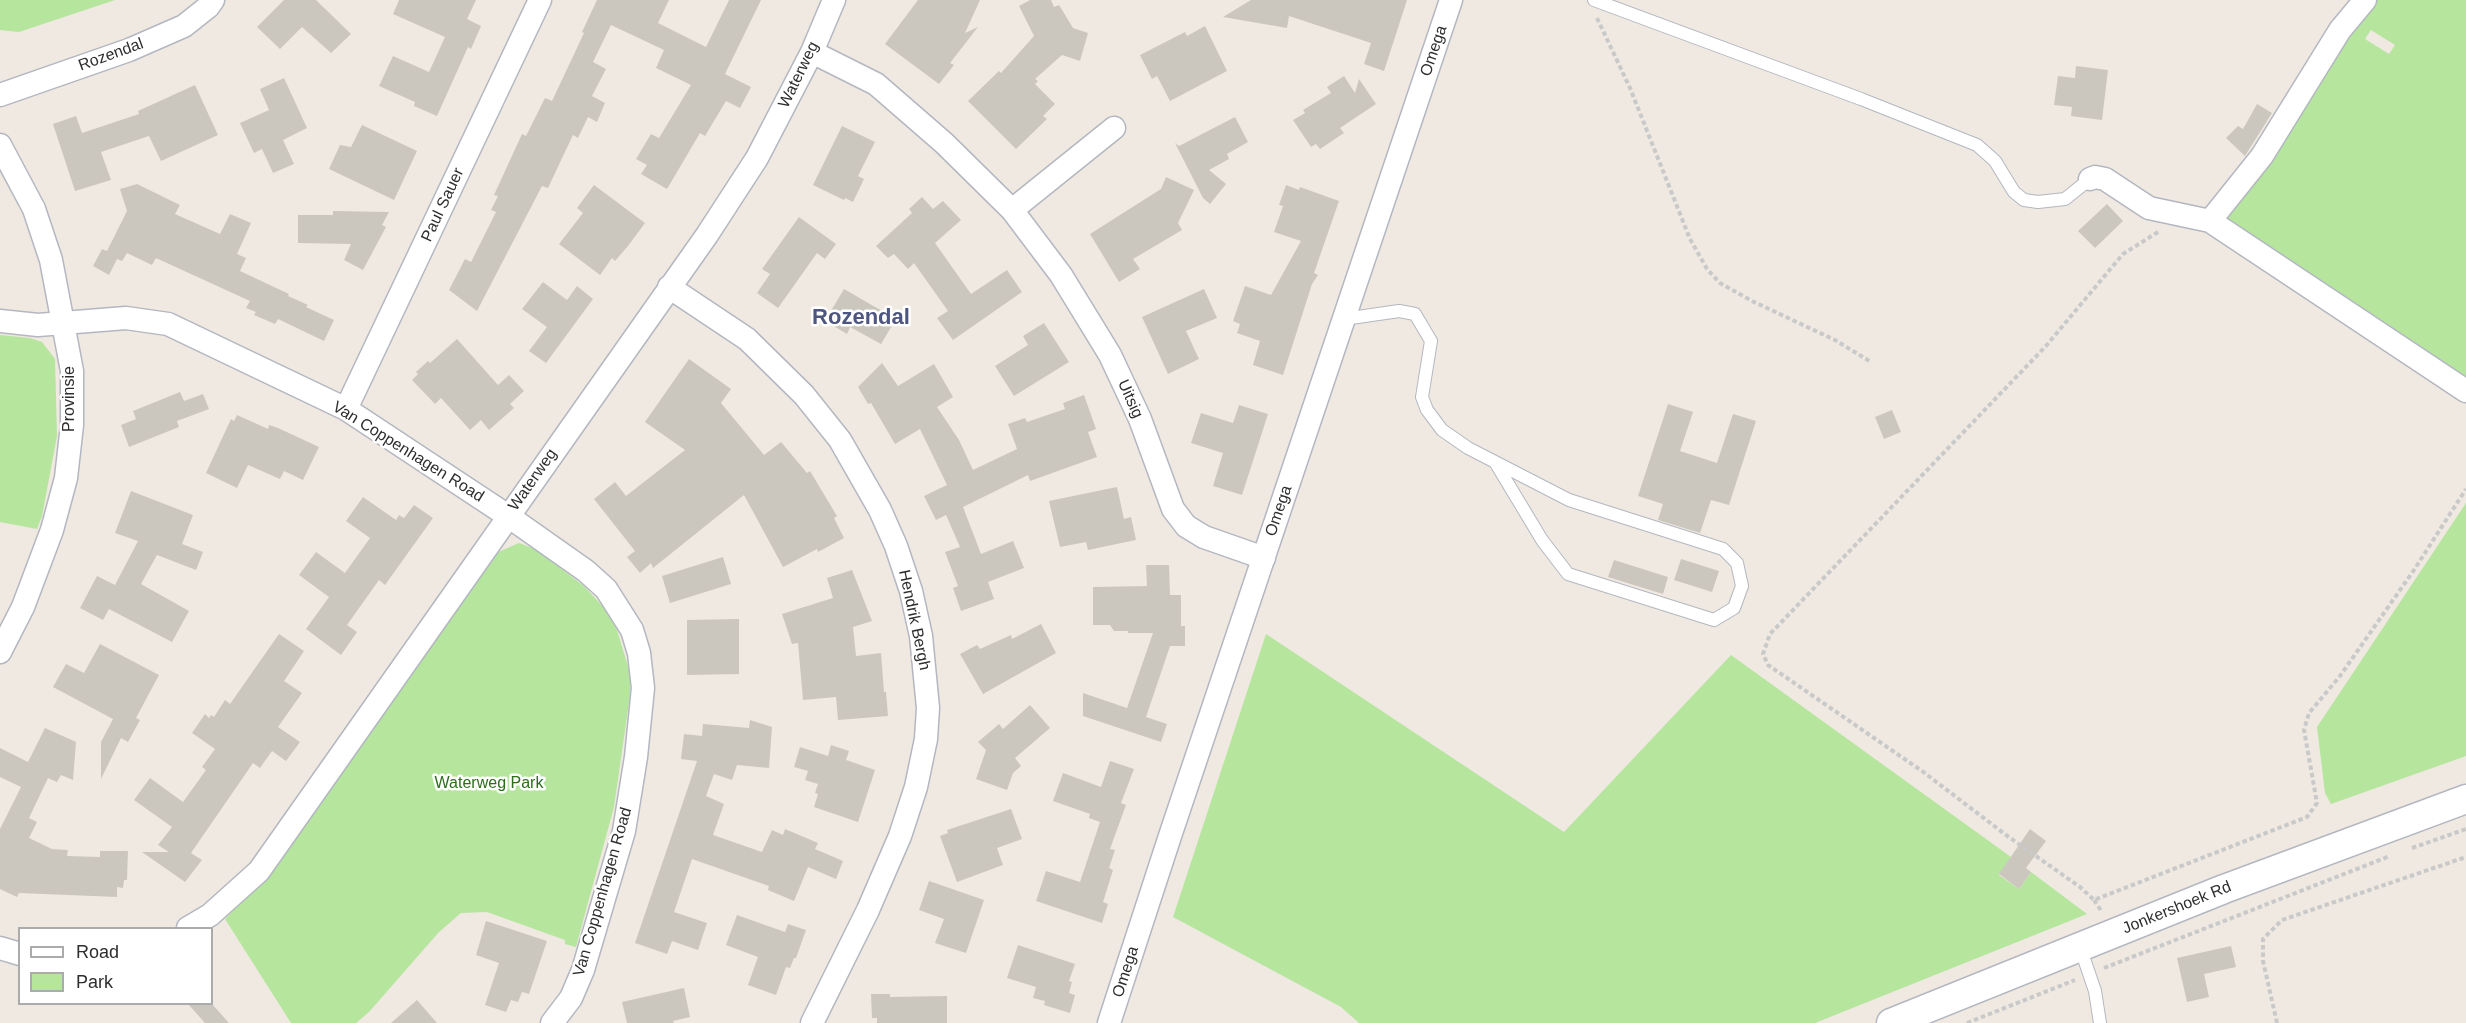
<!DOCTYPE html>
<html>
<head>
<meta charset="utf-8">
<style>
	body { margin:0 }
	#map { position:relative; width:2466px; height:1023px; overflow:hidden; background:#efe9e1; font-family:Helvetica,sans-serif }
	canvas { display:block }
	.legend { position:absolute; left:18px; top:927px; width:195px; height:78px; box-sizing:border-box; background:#fff; border:2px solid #ababab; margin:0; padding:8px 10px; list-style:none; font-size:18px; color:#2e2e2e }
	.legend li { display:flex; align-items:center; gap:12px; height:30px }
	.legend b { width:30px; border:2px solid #ababab }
</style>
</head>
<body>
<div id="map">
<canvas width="2466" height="1023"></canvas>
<ul class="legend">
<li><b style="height:8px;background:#fff"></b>Road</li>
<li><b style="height:16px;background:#b6e59e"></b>Park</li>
</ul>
</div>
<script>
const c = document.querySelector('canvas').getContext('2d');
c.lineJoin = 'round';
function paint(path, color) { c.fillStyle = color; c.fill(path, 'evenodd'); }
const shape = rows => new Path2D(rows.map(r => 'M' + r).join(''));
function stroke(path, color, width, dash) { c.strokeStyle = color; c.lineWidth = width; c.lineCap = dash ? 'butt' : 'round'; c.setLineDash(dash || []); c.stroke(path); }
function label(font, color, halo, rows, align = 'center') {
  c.font = font + ' Helvetica,sans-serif'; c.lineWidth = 5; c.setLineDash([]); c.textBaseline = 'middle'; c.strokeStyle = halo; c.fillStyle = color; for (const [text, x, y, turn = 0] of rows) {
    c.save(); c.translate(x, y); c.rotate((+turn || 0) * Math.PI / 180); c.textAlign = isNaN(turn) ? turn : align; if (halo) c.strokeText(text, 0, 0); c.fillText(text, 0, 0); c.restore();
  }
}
paint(shape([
	[0,0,115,0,19,32,0,30],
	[2371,0,2466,0,2466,382,2229,224,2225,217],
	[2371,30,2395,45,2389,54,2365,39],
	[0,335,30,338,42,342,55,359,57,436,42,516,37,529,0,522],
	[2466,503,2466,756,2331,804,2325,793,2317,727],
	[519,543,535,549,584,586,606,610,617,630,630,673,630,696,614,807,576,947,565,944,565,940,487,912,461,913,439,932,369,1012,356,1023,291,1023,225,919,250,893,496,553],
	[1266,634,1564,832,1731,655,2011,857,1999,875,2019,889,2031,872,2087,914,1815,1023,1359,1023,1341,1007,1173,917]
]), '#b6e59e');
paint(shape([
	[284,0,316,0,351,34,331,53,302,27,280,49,257,27],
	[399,0,476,0,467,19,481,26,471,49,468,47,437,116,414,106,415,102,379,86,393,56,429,72,445,37,393,14],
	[597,0,669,0,658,23,706,47,729,0,761,0,725,74,751,87,740,108,726,101,705,136,700,133,667,189,641,174,647,165,636,159,651,134,659,138,691,85,656,68,664,50,611,25,593,62,606,69,592,96,605,103,597,122,588,117,578,138,573,135,548,188,542,186,477,311,449,290,465,259,471,262,496,212,491,210,498,196,494,195,522,134,526,136,545,98,552,101,584,33,582,32],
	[918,0,980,0,965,33,978,27,950,63,954,65,939,84,885,44],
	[1030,0,1051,0,1054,7,1059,5,1073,28,1088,33,1080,61,1062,55,1035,79,1038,81,1035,84,1055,104,1043,116,1047,119,1016,149,968,101,999,71,1001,73,1034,36,1019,6],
	[1251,0,1407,0,1384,71,1364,64,1371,43,1289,16,1287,28,1223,17],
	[1205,26,1227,71,1170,101,1157,76,1152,79,1140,55,1185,32,1187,36],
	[2076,66,2108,70,2102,120,2071,116,2072,107,2054,105,2058,76,2075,78],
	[1344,76,1355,93,1359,79,1376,104,1340,128,1344,133,1320,149,1316,144,1311,147,1293,120,1305,113,1303,110,1331,93,1327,87],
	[284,78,307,128,283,140,294,164,273,173,262,149,254,153,240,123,269,110,260,89],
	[195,85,218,135,161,161,149,136,101,152,111,180,75,191,53,124,76,116,82,133,139,114,138,111],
	[2257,104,2272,113,2245,156,2226,138,2238,126,2243,129],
	[1235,117,1248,142,1227,154,1229,159,1209,170,1226,184,1210,204,1203,198,1175,143,1179,146],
	[362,125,417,151,394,200,329,169,340,145,351,147],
	[842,126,875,142,858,176,864,179,853,202,845,198,844,200,813,185],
	[1166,177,1194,190,1178,223,1182,230,1133,259,1140,269,1119,282,1090,234,1161,189],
	[137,184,180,205,175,214,220,234,230,214,251,223,237,254,246,258,240,271,289,294,288,296,308,305,306,307,334,320,324,341,278,319,275,324,254,315,256,312,246,308,250,301,156,258,152,265,127,253,122,261,117,259,109,275,93,266,102,249,107,251,127,211,120,189],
	[594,185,645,223,628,246,615,261,612,258,600,275,559,244,583,213,577,208],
	[1286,185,1299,190,1300,187,1339,201,1314,273,1318,275,1312,284,1283,375,1253,365,1260,341,1237,333,1240,324,1233,321,1245,286,1271,295,1301,241,1274,232,1283,206,1279,205],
	[922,197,933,209,943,201,961,220,935,243,971,294,1007,270,1022,292,953,340,937,318,948,311,914,263,908,269,894,254,888,258,876,246,912,213,909,209],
	[2107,204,2123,221,2095,248,2078,231],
	[333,211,389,212,382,225,386,227,363,270,344,260,351,244,298,243,298,215,333,215],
	[799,217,836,244,825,259,817,253,778,308,757,293,770,274,762,269],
	[543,282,567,300,577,286,593,299,546,363,529,351,547,327,522,309],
	[844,289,896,319,881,344,850,327,847,334,825,321],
	[1204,289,1217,318,1186,331,1199,359,1168,374,1142,317],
	[1044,323,1069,362,1014,396,995,366,1028,345,1023,336],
	[457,339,498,385,509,375,524,391,510,404,514,408,489,430,481,420,470,430,441,398,435,404,412,380,418,374,416,372,428,361,430,363],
	[689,359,731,389,721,403,764,455,781,442,807,473,810,471,837,516,834,518,844,538,818,552,817,549,783,567,744,495,653,568,651,563,640,573,627,557,635,551,594,499,615,482,626,496,685,450,645,422],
	[882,363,898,386,934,364,953,397,937,407,959,440,973,470,1017,449,1008,424,1025,418,1027,422,1065,409,1063,403,1084,395,1096,429,1088,432,1097,457,1030,481,1028,475,963,507,981,554,1013,541,1024,568,988,582,994,599,961,611,953,588,958,586,945,552,960,547,946,515,936,520,924,496,947,485,920,429,895,444,871,403,868,404,858,387],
	[180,392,184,401,203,394,209,409,177,421,179,427,129,447,121,425,136,419,133,411],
	[1668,404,1693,412,1680,451,1717,463,1733,414,1756,421,1729,505,1711,500,1700,533,1658,520,1663,504,1638,496],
	[1239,405,1268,414,1242,495,1213,486,1223,453,1191,443,1201,413,1233,423],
	[1892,410,1901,432,1884,439,1875,417],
	[237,415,268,429,269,425,278,428,319,447,303,480,284,471,280,479,248,465,237,488,206,473,231,419,234,421],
	[1117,487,1124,519,1131,517,1136,540,1088,550,1086,542,1060,547,1049,501],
	[131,491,193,515,182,544,203,552,196,570,157,555,141,584,189,611,172,642,109,609,103,620,80,608,97,576,115,585,138,541,115,533],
	[363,497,396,520,399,515,404,518,414,505,433,518,385,585,379,580,347,625,357,632,341,655,306,629,329,597,299,575,316,552,345,573,370,538,346,521],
	[723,557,731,584,670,603,662,576],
	[1681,559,1719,571,1712,592,1674,580],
	[1614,560,1668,577,1663,594,1608,577],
	[1146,565,1169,565,1170,595,1181,595,1181,626,1185,626,1185,646,1170,646,1146,717,1167,724,1161,742,1083,716,1083,693,1127,708,1153,633,1128,633,1128,631,1114,631,1110,625,1093,625,1093,587,1147,586],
	[852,570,872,621,853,627,856,656,881,653,884,692,886,692,888,716,838,720,836,697,803,700,798,643,792,644,782,614,833,598,827,578],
	[739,619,739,674,687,675,687,620],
	[1041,624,1056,653,983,694,960,654,977,645,980,649,1011,635,1012,639],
	[279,634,304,651,284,681,302,693,278,727,300,742,286,761,272,751,260,768,253,763,191,853,202,860,185,882,142,852,169,852,158,845,172,827,134,800,150,778,183,802,206,770,202,767,215,749,192,733,205,714,209,718,211,715,214,717,225,700,230,704],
	[100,644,159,675,136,718,140,720,128,742,121,738,101,779,101,742,113,719,53,687,66,664,84,673],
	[1030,705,1050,728,1015,758,1021,766,1013,773,1007,790,976,779,986,750,978,742,999,724,1003,729],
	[750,720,772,727,769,768,737,765,732,780,714,774,706,796,724,804,713,835,762,852,772,830,783,835,785,829,818,843,815,849,843,861,836,879,808,867,794,901,768,890,769,886,692,859,674,912,707,923,698,950,672,941,667,954,635,943,697,761,681,759,684,734,702,736,703,724,749,728],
	[45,728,76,742,73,780,61,775,57,782,48,778,29,818,37,822,29,838,52,849,68,850,67,856,100,857,100,851,128,851,127,880,124,880,123,888,117,887,117,897,19,893,17,897,0,889,0,829,21,787,0,777,0,748,28,762],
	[831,745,849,751,846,760,875,770,858,822,814,807,818,794,815,793,818,784,805,780,808,771,794,767,800,747,828,756],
	[1110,761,1134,769,1121,803,1126,805,1110,849,1115,850,1109,868,1113,870,1103,902,1108,904,1102,923,1036,901,1046,871,1080,882,1100,822,1089,818,1090,814,1053,801,1063,773,1101,787],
	[1011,809,1022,839,997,848,1003,865,957,882,940,836,948,833,947,830],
	[2030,829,2046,841,2026,868,2031,872,2019,889,1999,874],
	[929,881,984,900,966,953,935,943,944,919,919,910],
	[737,915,785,932,788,924,806,930,796,958,794,958,790,968,786,967,776,995,748,985,758,957,726,945],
	[486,921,547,941,529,994,522,992,518,1002,511,1000,506,1012,485,1005,499,963,476,955],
	[1018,945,1075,964,1069,981,1072,982,1069,993,1075,995,1070,1013,1044,1005,1045,1001,1033,998,1036,987,1007,978],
	[2231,946,2236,967,2204,974,2209,997,2187,1002,2177,958],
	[684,988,690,1017,673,1021,674,1023,627,1023,622,1002],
	[871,994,890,994,890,997,947,996,947,1023,877,1023,877,1018,872,1018],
	[417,1000,437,1023,391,1023],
	[188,1004,212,1004,229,1023,205,1023]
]), '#cbc7bf');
const service = shape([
	[1594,0,1861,99,1977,145,1995,161,2014,192,2024,200,2038,202,2065,199,2090,179],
	[1344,319,1399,311,1415,314,1431,341,1422,397,1427,410,1442,430,1468,448,1569,500,1723,549,1737,563,1742,586,1734,608,1714,620,1568,574,1542,540,1495,462],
	[2080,947,2095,991,2100,1023]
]);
const minor = shape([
	[812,52,876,84,944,143,1012,210,1061,275,1110,355,1140,419,1173,509,1186,526,1204,537,1264,558],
	[0,95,129,50,184,26,208,7,213,0],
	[0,145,34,209,51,260,72,371,72,425,66,478,52,530,23,607,0,652],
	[2090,179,2095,177,2105,179,2149,208,2210,221,2466,391],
	[1012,210,1114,128],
	[2210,221,2262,156,2340,30,2365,0],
	[669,287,747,339,804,395,840,440,880,510,896,546,911,591,921,636,928,708,926,739,916,787,900,836,868,910,812,1023],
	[0,321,38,325,126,318,168,324,346,409,508,516,586,571,606,589,632,630,639,653,643,688,636,757,624,831,583,970,571,998,552,1023],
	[346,409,540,0],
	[188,928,210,915,259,871,707,235,757,158,812,52,834,0],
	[0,948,20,954],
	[1109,1023,1170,836,1451,0]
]);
const tertiary = shape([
	[1891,1023,2224,889,2466,799]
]);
stroke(service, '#b4b7c1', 14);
stroke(minor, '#b4b7c1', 25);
stroke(tertiary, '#b4b7c1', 31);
stroke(shape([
	[1597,18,1630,88,1690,239,1707,269,1720,283,1752,301,1835,340,1871,362],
	[2158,232,2123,254,2046,346,1770,634,1763,654,1768,665,1922,771,2006,835,2080,887,2094,900,2307,817,2317,803,2304,730,2309,713,2340,676,2414,570,2466,489],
	[2412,848,2466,829],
	[2094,900,2102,912],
	[2104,968,2390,856],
	[1967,1023,2075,980],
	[2277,1023,2263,961,2263,939,2282,920,2466,857]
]), '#c9c9c9', 4, [4.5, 3]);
stroke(service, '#fff', 12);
stroke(minor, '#fff', 22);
stroke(tertiary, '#fff', 28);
label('16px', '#2e2e2e', '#fff', [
	["Omega",1434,51,-71],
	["Rozendal",111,55,-20],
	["Waterweg",799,75,-64],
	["Paul Sauer",443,205,-65],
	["Provinsie",70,399,-90],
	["Uitsig",1130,399,66],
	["Van Coppenhagen Road",408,452,32],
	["Waterweg",533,480,-55],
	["Omega",1279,511,-71],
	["Hendrik Bergh",914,620,78],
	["Van Coppenhagen Road",603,892,-74],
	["Jonkershoek Rd",2177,908,-22],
	["Omega",1126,972,-72]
]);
label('16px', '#2c6e1b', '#fff', [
	["Waterweg Park",489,784]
]);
label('bold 22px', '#4d5680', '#fff', [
	["Rozendal",861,318]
]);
</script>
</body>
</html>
